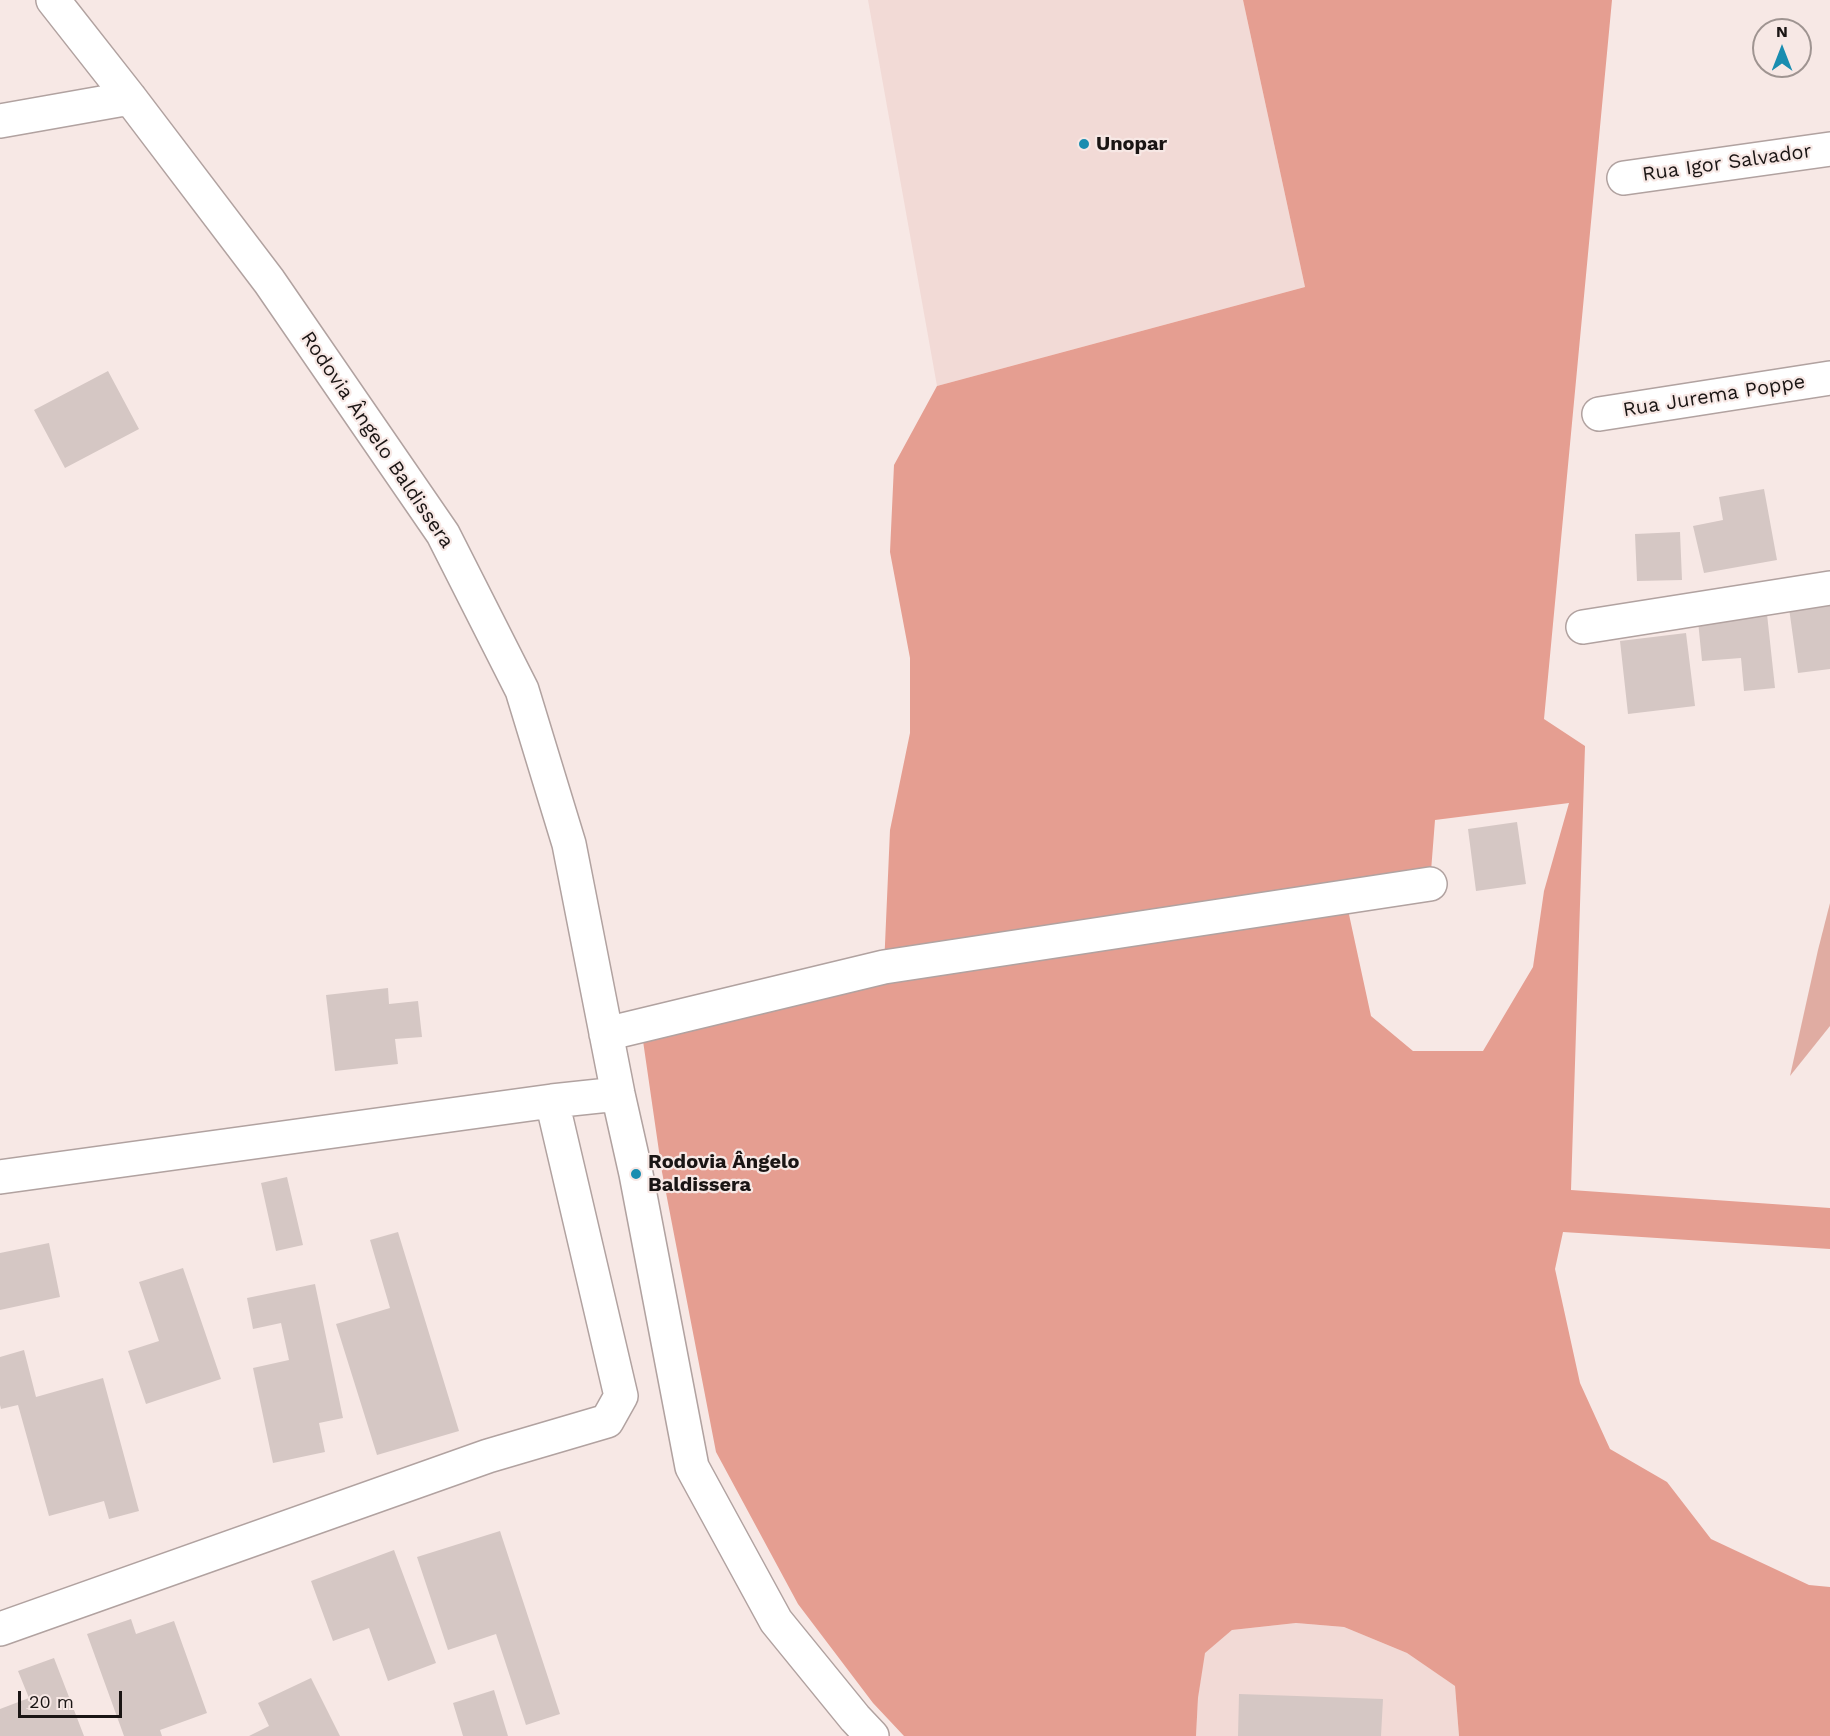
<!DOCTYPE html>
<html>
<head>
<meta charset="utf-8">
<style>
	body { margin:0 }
	#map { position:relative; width:1830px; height:1736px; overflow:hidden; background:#f7e8e5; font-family:"Work Sans",sans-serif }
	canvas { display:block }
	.north { position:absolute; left:1752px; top:18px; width:60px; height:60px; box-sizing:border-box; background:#f7e8e5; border:2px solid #9f9491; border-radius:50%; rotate:0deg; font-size:16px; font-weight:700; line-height:24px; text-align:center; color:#1a1514 }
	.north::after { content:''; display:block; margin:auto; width:21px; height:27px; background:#198db0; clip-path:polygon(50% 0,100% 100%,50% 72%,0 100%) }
	.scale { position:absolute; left:18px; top:1691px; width:104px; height:27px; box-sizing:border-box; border:3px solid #1a1514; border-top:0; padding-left:8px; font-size:18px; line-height:21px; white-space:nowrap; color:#1a1514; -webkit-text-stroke:4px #f7e8e5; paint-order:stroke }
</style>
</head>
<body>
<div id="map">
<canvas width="1830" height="1736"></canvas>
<div class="north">N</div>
<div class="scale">20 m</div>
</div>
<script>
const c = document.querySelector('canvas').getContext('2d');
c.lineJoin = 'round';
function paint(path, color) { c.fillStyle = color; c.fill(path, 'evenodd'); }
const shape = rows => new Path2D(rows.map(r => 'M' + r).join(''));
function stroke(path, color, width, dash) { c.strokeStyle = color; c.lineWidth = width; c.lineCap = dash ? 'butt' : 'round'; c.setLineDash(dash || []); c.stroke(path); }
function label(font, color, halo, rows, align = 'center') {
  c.font = font + ' "Work Sans",sans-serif'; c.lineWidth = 4.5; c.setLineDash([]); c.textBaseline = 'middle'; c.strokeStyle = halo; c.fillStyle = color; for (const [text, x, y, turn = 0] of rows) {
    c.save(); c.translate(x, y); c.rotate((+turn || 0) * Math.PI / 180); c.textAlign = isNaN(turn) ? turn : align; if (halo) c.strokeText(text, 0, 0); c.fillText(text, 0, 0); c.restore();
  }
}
paint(shape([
	[868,0,1243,0,1305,287,937,386],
	[1296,1623,1344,1627,1407,1653,1455,1686,1459,1736,1196,1736,1198,1698,1204,1653,1232,1630]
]), '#f2dad6');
paint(shape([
	[1830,903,1830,1026,1790,1076,1818,950]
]), '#e0aca2');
paint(shape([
	[1243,0,1612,0,1544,719,1585,746,1571,1190,1830,1208,1830,1249,1563,1232,1555,1269,1580,1383,1610,1449,1667,1482,1711,1539,1809,1585,1830,1587,1830,1736,1459,1736,1455,1686,1407,1653,1344,1627,1296,1623,1232,1630,1205,1653,1198,1698,1196,1736,904,1736,873,1703,798,1604,716,1452,662,1172,641,1027,884,967,890,830,910,733,910,658,890,552,894,465,937,386,1305,287],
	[1569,803,1544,891,1533,967,1483,1051,1413,1051,1371,1016,1345,896,1430,884,1435,820]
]), '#e59e91');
paint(shape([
	[108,371,139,429,65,468,34,410],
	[1764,489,1777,560,1704,573,1693,526,1723,520,1719,497],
	[1680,532,1682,580,1637,581,1635,534],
	[1830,602,1830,669,1798,673,1789,608],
	[1767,614,1775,688,1744,691,1741,658,1702,661,1698,621],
	[1686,633,1695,706,1628,714,1620,641],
	[1517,822,1526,884,1476,891,1468,829],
	[388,988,389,1004,418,1001,422,1037,395,1039,398,1064,335,1071,326,995],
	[287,1177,303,1245,276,1251,261,1183],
	[398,1232,459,1431,377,1455,336,1324,390,1308,370,1240],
	[49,1243,60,1297,0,1310,0,1253],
	[183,1268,221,1379,146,1404,128,1351,159,1341,139,1282],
	[315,1284,343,1418,319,1423,325,1452,273,1463,253,1368,289,1360,281,1323,253,1329,247,1298],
	[24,1350,36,1397,103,1378,139,1511,109,1519,104,1501,49,1516,18,1405,1,1409,0,1405,0,1357],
	[500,1531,560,1714,526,1725,496,1634,448,1650,417,1557],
	[394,1550,436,1663,388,1681,369,1628,333,1641,311,1581],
	[131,1619,136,1634,174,1621,207,1713,160,1730,162,1736,124,1736,87,1634],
	[54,1658,84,1736,0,1736,0,1709,29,1698,18,1671],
	[311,1678,340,1736,249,1736,269,1726,258,1703],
	[494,1690,508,1736,463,1736,453,1703],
	[1239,1694,1383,1699,1381,1736,1238,1736]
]), '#d5c7c4');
const minor = shape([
	[53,0,130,98,269,281,443,534,522,690,569,844,618,1094,636,1174,692,1467,776,1621,855,1718,872,1736],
	[0,121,130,98],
	[1624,178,1830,149],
	[1599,414,1830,378],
	[1583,627,1830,588],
	[606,1034,884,967,1430,884],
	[0,1177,552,1101,618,1094],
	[0,1629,488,1456,607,1421,621,1396,552,1101]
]);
stroke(minor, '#b1a2a0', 36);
stroke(minor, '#fff', 33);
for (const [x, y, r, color] of [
	[1084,144,6,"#198db0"],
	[636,1174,6,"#198db0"]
]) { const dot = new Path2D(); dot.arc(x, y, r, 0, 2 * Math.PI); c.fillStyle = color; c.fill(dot); stroke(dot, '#f7e8e5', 2); }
label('bold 20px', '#1a1514', '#f7e8e5', [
	["Unopar",1096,144],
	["Rodovia Ângelo",648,1162],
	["Baldissera",648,1185]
], 'left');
label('20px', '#1a1514', '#f7e8e5', [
	["Rua Igor Salvador",1727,163,-8],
	["Rua Jurema Poppe",1714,396,-9],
	["Rodovia Ângelo Baldissera",377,440,56]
]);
</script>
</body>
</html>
